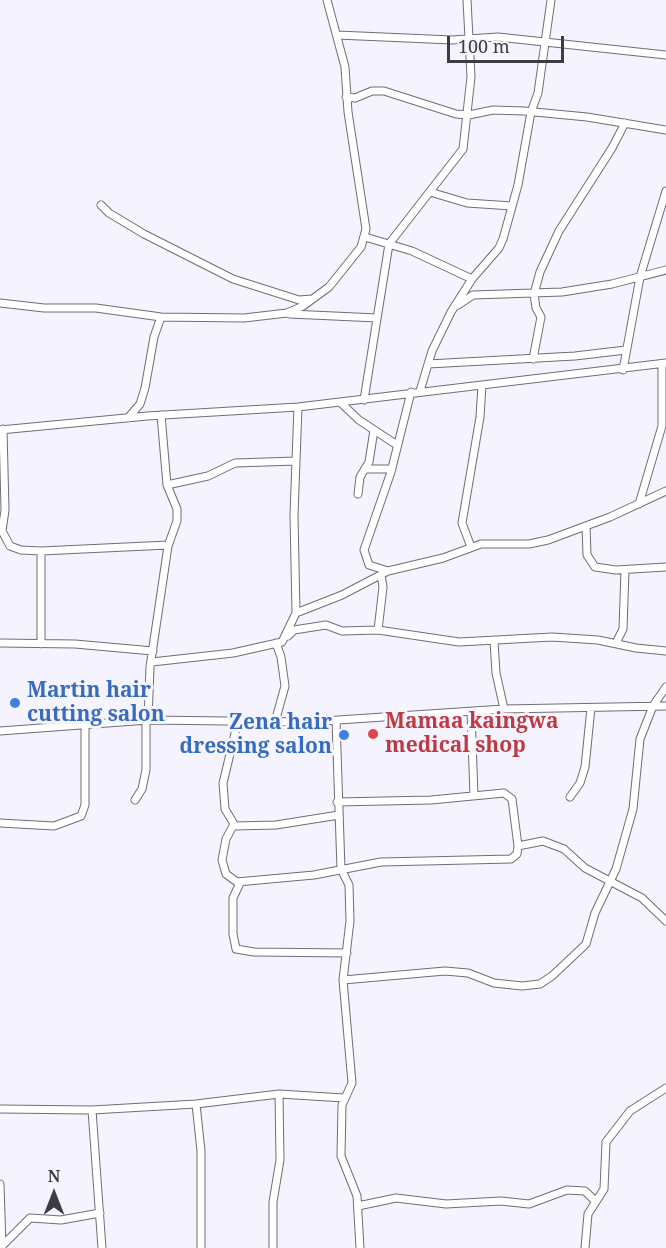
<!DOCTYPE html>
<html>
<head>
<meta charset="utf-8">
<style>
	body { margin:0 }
	#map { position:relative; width:666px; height:1248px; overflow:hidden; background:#f5f3fd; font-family:"Noto Serif",serif }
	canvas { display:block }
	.north { position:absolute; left:24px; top:1164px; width:60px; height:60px; -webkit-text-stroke:4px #f5f3fd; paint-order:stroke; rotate:0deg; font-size:16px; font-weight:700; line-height:24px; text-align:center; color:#3d3c43 }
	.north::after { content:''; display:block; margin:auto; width:21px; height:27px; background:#3d3c43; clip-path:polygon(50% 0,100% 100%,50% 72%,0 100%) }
	.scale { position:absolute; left:447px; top:36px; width:117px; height:27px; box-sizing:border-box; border:3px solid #3d3c43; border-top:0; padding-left:8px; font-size:18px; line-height:21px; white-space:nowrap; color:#3d3c43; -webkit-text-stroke:4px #f5f3fd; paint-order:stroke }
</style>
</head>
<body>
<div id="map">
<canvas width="666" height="1248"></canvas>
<div class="north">N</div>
<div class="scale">100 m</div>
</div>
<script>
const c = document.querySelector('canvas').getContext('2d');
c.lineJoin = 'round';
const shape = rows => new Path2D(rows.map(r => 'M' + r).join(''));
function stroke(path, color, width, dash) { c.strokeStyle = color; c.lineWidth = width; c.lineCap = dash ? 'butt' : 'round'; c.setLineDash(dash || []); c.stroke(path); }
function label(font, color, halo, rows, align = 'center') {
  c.font = font + ' "Noto Serif",serif'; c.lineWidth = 6; c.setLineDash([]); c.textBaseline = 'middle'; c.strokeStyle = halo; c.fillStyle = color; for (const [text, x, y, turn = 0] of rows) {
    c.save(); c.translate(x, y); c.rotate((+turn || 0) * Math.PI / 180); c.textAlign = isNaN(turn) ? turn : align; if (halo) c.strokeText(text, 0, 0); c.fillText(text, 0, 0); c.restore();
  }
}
const minor = shape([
	[337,35,452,40,498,37,666,55],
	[346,97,355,98,372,91,384,91,456,114,469,115,493,110,524,111,587,117,666,130],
	[430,192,467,203,512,206],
	[101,205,109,213,144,234,233,279,299,300,312,299],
	[365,237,412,251,472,279],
	[0,303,44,308,96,308,161,317,244,318,287,313,303,306,329,287,361,247,366,229,348,112,345,67,327,0],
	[458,305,473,295,562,292,612,284,666,270],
	[290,314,377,318],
	[533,359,541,317,536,308,534,294,540,272,559,231,612,148,625,123],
	[428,364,575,356,626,350],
	[623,370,640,277,666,191],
	[420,391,432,351,451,312,472,279,499,248,503,239,518,185,531,112,538,93,551,0],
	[364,400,389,244,463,149,471,77,467,0],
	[341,403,359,420,397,445],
	[128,418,140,404,145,388,154,337,161,317],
	[3,429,5,510,2,531,10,546,21,550,41,551,168,545],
	[0,430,147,416,298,407,666,363],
	[365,469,392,469],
	[167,485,208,476,235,463,296,461],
	[358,494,360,477,369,462,374,430],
	[639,504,662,426,662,364],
	[586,526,587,555,595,567,616,570,666,567],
	[471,547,462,523,480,417,482,385],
	[41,551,41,644],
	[388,571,369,565,364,550,391,472,411,392],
	[296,613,294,515,298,407],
	[378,630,383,587,381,575],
	[288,636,294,630,326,625,342,631,378,630,459,642,552,637,598,640,636,648,666,651],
	[494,641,496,673,504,709],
	[0,643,75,644,153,651],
	[616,643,623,629,625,570],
	[152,662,233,653,282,642,296,613,342,595,388,571,443,558,481,544,529,544,548,540,610,517,666,491],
	[471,712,474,796],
	[148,720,150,667,168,546,177,521,177,509,167,485,161,415],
	[238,721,223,783,225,809,234,824,226,839,222,860,226,874,237,882,314,875,381,862,511,859,517,854,518,846,543,841,564,849,585,868,642,898,666,921],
	[336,721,341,869,349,885,350,921,343,980,352,1083,342,1105,341,1156,357,1196,360,1248],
	[275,722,285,686,281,657,276,643],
	[0,731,148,720,308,722,504,709,666,706],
	[570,797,580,783,585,767,591,708],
	[135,800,142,789,146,770,146,720],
	[337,802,431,800,504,793,512,799,518,846],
	[0,823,54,826,81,816,85,805,85,724],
	[234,826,276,825,339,815],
	[240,883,233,898,233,934,236,949,254,952,347,953],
	[343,980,445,971,468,973,494,983,522,986,540,984,552,976,586,944,595,913,616,869,633,809,640,739,653,706,666,687],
	[196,1104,201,1151,201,1248],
	[0,1109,92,1110,196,1104,279,1094,344,1098],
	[92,1110,102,1248],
	[0,1184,2,1247],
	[358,1206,396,1198,446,1204,501,1201,529,1204,567,1190,585,1191,595,1201],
	[2,1246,30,1218,61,1220,100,1213],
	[273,1248,273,1202,280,1160,279,1094],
	[585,1248,588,1214,604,1189,606,1142,630,1111,666,1088]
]);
stroke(minor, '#706c7b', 9);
stroke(minor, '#fff', 7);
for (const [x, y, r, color] of [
	[15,703,6,"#3f7fe0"],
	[373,734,6,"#e0444e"],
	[344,735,6,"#3f7fe0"]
]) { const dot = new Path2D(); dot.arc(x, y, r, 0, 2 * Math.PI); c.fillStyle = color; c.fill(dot); stroke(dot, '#f5f3fd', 2); }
label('bold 21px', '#366cbe', '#f5f3fd', [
	["Martin hair",27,691],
	["cutting salon",27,715],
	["Zena hair",332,723,"right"],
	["dressing salon",332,747,"right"]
], 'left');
label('bold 21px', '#be3a42', '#f5f3fd', [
	["Mamaa kaingwa",385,722],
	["medical shop",385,746]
], 'left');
</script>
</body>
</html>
